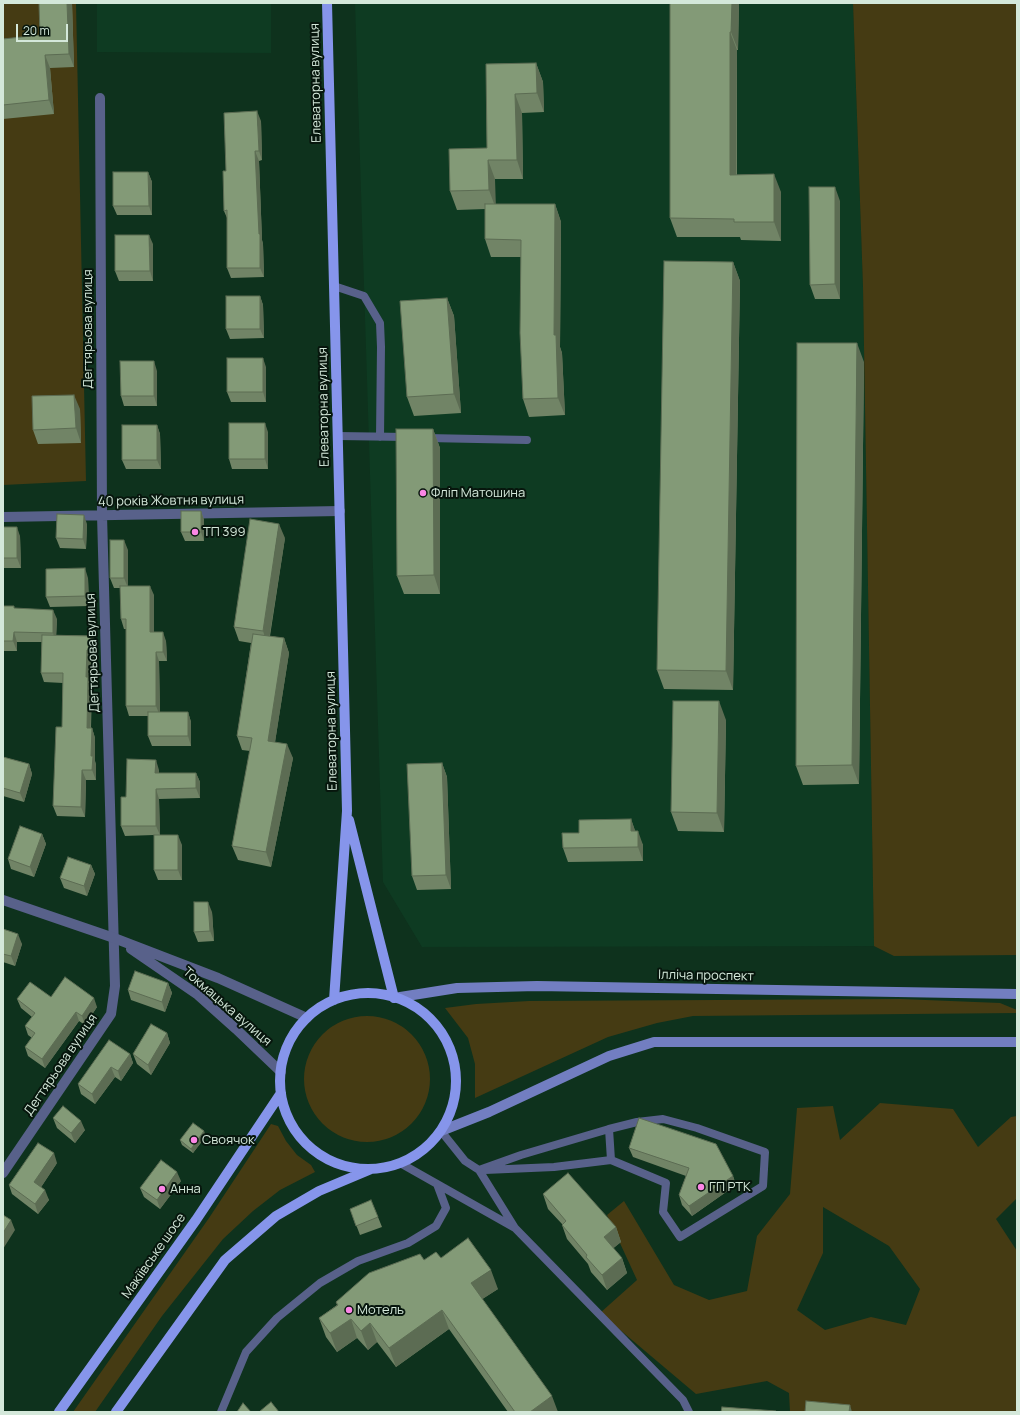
<!DOCTYPE html>
<html>
<head>
<meta charset="utf-8">
<style>
	body { margin:0 }
	#map { position:relative; width:1020px; height:1415px; overflow:hidden; background:#0e321d; font-family:Manrope,sans-serif }
	canvas { display:block }
	.frame { position:absolute; inset:0; border:4px solid #d4e8da; pointer-events:none }
	.scale { position:absolute; left:16px; top:24px; width:52px; height:18px; box-sizing:border-box; border:2px solid #d4e8da; border-top:0; padding-left:5px; font-size:12px; line-height:14px; white-space:nowrap; color:#d4e8da; -webkit-text-stroke:3px #07160d; paint-order:stroke }
</style>
</head>
<body>
<div id="map">
<canvas width="1020" height="1415"></canvas>
<div class="frame"></div>
<div class="scale">20 m</div>
</div>
<script>
const c = document.querySelector('canvas').getContext('2d');
c.lineJoin = 'round';
function paint(path, color) { c.fillStyle = color; c.fill(path, 'evenodd'); }
const shape = rows => new Path2D(rows.map(r => 'M' + r).join(''));
function stroke(path, color, width, dash) { c.strokeStyle = color; c.lineWidth = width; c.lineCap = dash ? 'butt' : 'round'; c.setLineDash(dash || []); c.stroke(path); }
function label(font, color, halo, rows, align = 'center') {
  c.font = font + ' Manrope,sans-serif'; c.lineWidth = 4; c.setLineDash([]); c.textBaseline = 'middle'; c.strokeStyle = halo; c.fillStyle = color; for (const [text, x, y, turn = 0] of rows) {
    c.save(); c.translate(x, y); c.rotate((+turn || 0) * Math.PI / 180); c.textAlign = isNaN(turn) ? turn : align; if (halo) c.strokeText(text, 0, 0); c.fillText(text, 0, 0); c.restore();
  }
}
paint(shape([
	[97,3,271,3,271,53,97,52],
	[355,3,853,3,863,287,874,946,422,947,383,882]
]), '#0e3b22');
paint(shape([
	[3,3,76,3,86,481,3,485],
	[853,3,1017,3,1017,955,894,956,874,946,863,287],
	[901,999,1000,1003,1017,1010,1017,1013,693,1016,657,1023,608,1037,475,1098,475,1064,468,1038,445,1008,476,1004,529,1001],
	'304 1079a63 63 0 1 1 126 0a63 63 0 1 1-126 0Z',
	[880,1103,953,1109,978,1147,1011,1117,1017,1116,1017,1198,996,1219,1017,1251,1017,1412,790,1412,789,1393,767,1381,696,1394,600,1313,637,1280,607,1215,624,1201,674,1285,709,1300,747,1291,757,1236,790,1194,797,1108,833,1106,840,1140],
	[823,1207,889,1246,920,1289,906,1325,871,1317,825,1330,797,1310,823,1253],
	[271,1124,278,1126,286,1141,297,1155,311,1165,315,1172,280,1190,253,1211,223,1239,162,1316,95,1412,73,1412,209,1218]
]), '#453b13');
stroke(shape([
	[334,286,364,296,380,323,381,347,380,437],
	[338,436,407,437],
	[427,438,527,440],
	[400,1163,515,1228,479,1170,465,1161,441,1131],
	[479,1170,521,1155,609,1129,611,1160,666,1183,663,1212,680,1237,763,1186,765,1152,697,1128,663,1119,637,1122,609,1129],
	[485,1170,554,1167,611,1160],
	[515,1228,683,1400,689,1412],
	[221,1412,246,1352,277,1318,320,1283,358,1261,408,1243,436,1226,446,1208,437,1184]
]), '#58618a', 8);
stroke(shape([
	[3,517,340,511],
	[3,1173,111,1014,115,986,102,515,100,98]
]), '#58618a', 10);
stroke(shape([
	[3,900,114,938,218,978,307,1018],
	[131,949,198,995,236,1029,281,1072]
]), '#58618a', 10);
stroke(shape([
	[394,998,457,988,537,986,1017,994],
	[441,1131,489,1112,609,1056,654,1042,1017,1042]
]), '#727ec1', 10);
stroke(shape([
	[327,3,347,811,334,1000],
	[349,820,394,998],
	'280 1081a88 88 0 1 1 176 0a88 88 0 1 1-176 0Z',
	[59,1412,196,1220,281,1093],
	[116,1412,225,1260,276,1216,319,1191,369,1170]
]), '#8695eb', 10);
paint(shape([
	[39,3,72,3,74,67,50,68,54,114,3,119,3,39,40,35],
	[739,3,738,50,737,50,737,175,781,192,781,241,741,240,740,237,677,237,670,218],
	[536,63,543,82,544,112,522,113,523,179,495,179,495,204,555,204,561,222,560,347,562,353,565,415,529,417,523,399,521,257,491,257,485,239,485,209,457,210,450,191,487,148,486,64],
	[261,121,262,160,259,161,262,240,263,244,264,277,231,278,227,268,227,218,224,211,226,171],
	[148,172,152,182,152,215,117,215,113,206],
	[840,201,840,299,815,299,810,285],
	[153,244,153,281,119,281,115,271],
	[733,262,740,281,733,690,664,689,657,670],
	[260,296,263,305,264,338,230,339,226,329],
	[447,298,454,316,461,413,414,416,407,397],
	[864,362,859,784,803,785,796,766],
	[266,367,266,402,231,402,227,392],
	[157,371,157,406,124,406,121,396],
	[80,409,81,443,38,444,33,430],
	[157,425,160,434,161,469,126,469,122,460],
	[433,429,440,448,440,594,404,594,397,576],
	[268,432,268,469,232,469,229,459],
	[201,511,204,520,204,541,185,541,181,532],
	[87,524,86,549,60,548,56,538],
	[3,527,20,536,21,568,3,568],
	[285,538,270,636,284,638,289,653,275,742,293,758,271,867,238,860,232,846,250,751,242,750,237,736,251,643,239,641,234,627],
	[128,550,128,586,154,595,154,632,166,641,167,661,159,661,160,712,188,712,191,722,191,746,152,746,148,736,148,716,129,716,126,706,126,629,124,629,121,619,120,588,114,588,110,578],
	[88,578,89,606,50,607,46,597],
	[3,606,57,619,56,635,93,636,97,645,96,660,91,660,90,682,92,687,91,728,92,728,95,738,95,761,96,765,96,780,86,780,85,817,57,816,53,806,62,727,63,683,44,682,41,673,42,642,17,642,17,651,3,651],
	[726,720,724,832,678,831,671,812],
	[3,757,29,764,32,774,24,802,3,796],
	[442,763,447,777,451,889,417,890,412,876],
	[159,770,159,773,196,773,200,782,200,798,159,799,160,835,182,845,182,880,158,880,154,870,154,835,125,836,121,826,126,797],
	[631,819,635,831,643,845,643,861,568,862,563,848,579,833],
	[42,834,46,844,34,877,11,869,8,859],
	[91,865,95,874,87,896,64,888,60,878],
	[212,912,214,941,198,942,194,932],
	[3,929,22,944,15,966,3,962],
	[168,983,172,993,165,1012,131,1000,128,990],
	[51,997,97,1007,85,1025,79,1021,45,1068,28,1056,25,1047,32,1038,28,1035,25,1026,32,1017,21,1008,17,999],
	[167,1033,170,1043,151,1075,137,1064,133,1054],
	[130,1054,133,1063,121,1081,115,1077,95,1104,81,1094,78,1084],
	[53,1118,85,1130,75,1143,57,1128],
	[206,1136,193,1153,182,1145,180,1140],
	[629,1148,733,1176,736,1185,692,1216,682,1205,679,1195,686,1176,633,1157],
	[57,1163,41,1187,49,1200,38,1214,12,1194,9,1185],
	[181,1181,160,1209,144,1197,140,1188],
	[543,1194,616,1227,621,1242,613,1248,622,1258,627,1273,607,1290,591,1272,588,1264,567,1239,562,1225,562,1224,548,1209],
	[350,1209,378,1217,382,1227,360,1235],
	[441,1258,498,1289,482,1299,558,1412,508,1412,449,1329,396,1367,377,1342,368,1350,357,1338,337,1352,326,1337,319,1318,337,1305,336,1302]
]), '#718466');
paint(shape([
	[67,3,72,3,74,67,69,54],
	[732,3,739,3,738,50,731,32],
	[730,32,737,50,736,193,730,175],
	[45,55,50,68,54,114,49,100],
	[536,63,543,82,544,112,537,93],
	[515,94,522,113,523,179,517,160],
	[257,111,261,121,262,160,259,151],
	[255,151,259,161,262,240,263,244,264,277,260,268],
	[488,160,495,179,496,209,489,190],
	[148,172,152,182,152,215,149,206],
	[774,174,781,192,781,241,774,222],
	[835,187,840,201,840,299,835,284],
	[555,204,561,222,560,347,562,353,565,415,558,398,554,335],
	[149,235,153,244,153,281,150,271],
	[733,262,740,281,733,690,726,671],
	[260,296,263,305,264,338,260,329],
	[447,298,454,316,461,413,454,394],
	[857,343,864,362,859,784,852,765],
	[263,358,266,367,266,402,263,392],
	[154,361,157,371,157,406,154,396],
	[74,395,80,409,81,443,76,428],
	[265,423,268,432,268,469,265,459],
	[157,425,160,434,161,469,157,460],
	[433,429,440,448,440,594,434,575],
	[201,511,204,520,204,541,201,532],
	[84,515,87,524,86,549,83,539],
	[279,524,285,538,268,646,263,631],
	[17,527,20,536,21,568,17,558],
	[124,540,128,550,128,588,124,578],
	[85,568,88,578,89,606,85,596],
	[150,586,154,595,154,641,150,632],
	[53,610,57,619,56,643,53,633],
	[14,632,17,642,17,651,13,641],
	[163,632,166,641,167,661,163,652],
	[93,636,97,645,96,660,93,650],
	[284,638,289,653,273,755,268,741],
	[87,650,91,660,90,682,92,687,90,737,87,728,86,677],
	[156,652,159,661,160,716,156,706],
	[719,701,726,720,724,832,717,813],
	[188,712,191,722,191,746,188,736],
	[92,728,95,738,95,761,96,765,96,780,92,770,91,756],
	[287,744,293,758,271,867,266,852],
	[156,760,159,770,159,783,155,773],
	[442,763,447,777,451,889,446,875],
	[29,764,32,774,24,802,20,793],
	[82,770,86,780,85,817,81,807],
	[196,773,200,782,200,798,196,788],
	[156,789,159,799,160,835,156,826],
	[631,819,636,833,631,831],
	[638,831,643,845,643,861,638,847],
	[42,834,46,844,34,877,30,867],
	[178,835,182,845,182,880,178,870],
	[91,865,95,874,87,896,84,886],
	[208,902,212,912,214,941,210,931],
	[18,934,22,944,15,966,11,956],
	[168,983,172,993,165,1012,162,1002],
	[94,998,97,1007,85,1025,82,1016],
	[76,1012,79,1021,45,1068,42,1059],
	[167,1033,170,1043,151,1075,148,1065],
	[130,1054,133,1063,121,1081,118,1071],
	[111,1067,115,1077,95,1104,92,1094],
	[81,1121,85,1130,75,1143,71,1133],
	[204,1131,206,1136,193,1153,191,1149],
	[54,1153,57,1163,38,1192,34,1182],
	[177,1172,181,1181,160,1209,157,1200],
	[733,1176,736,1185,692,1216,689,1206],
	[45,1190,49,1200,38,1214,35,1204],
	[11,1220,15,1230,3,1249,3,1233],
	[616,1227,621,1242,609,1252,604,1237],
	[622,1258,627,1273,607,1290,602,1275],
	[491,1270,498,1289,478,1302,471,1283],
	[442,1310,449,1329,396,1367,389,1348],
	[351,1319,357,1338,337,1352,330,1333],
	[370,1323,377,1342,368,1350,361,1331],
	[552,1396,558,1412,530,1412],
	[850,1405,852,1412,849,1412]
]), '#5c6c53');
const building = shape([
	[39,3,67,3,69,54,45,55,49,100,3,105,3,39,40,35,39,3],
	[670,3,732,3,731,32,730,32,730,175,774,174,774,222,734,222,734,219,670,218,670,3],
	[536,63,537,93,515,94,517,160,488,160,489,190,450,191,449,149,487,148,486,64,536,63],
	[257,111,259,151,255,151,259,234,260,234,260,268,227,268,227,210,224,211,223,171,226,171,224,113,257,111],
	[113,172,148,172,149,206,113,206,113,172],
	[809,187,835,187,835,284,810,285,809,187],
	[485,204,555,204,554,335,556,335,558,398,523,399,520,333,521,240,485,239,485,204],
	[115,235,149,235,150,271,115,271,115,235],
	[664,261,733,262,726,671,657,670,664,261],
	[226,296,260,296,260,329,226,329,226,296],
	[447,298,454,394,407,397,400,301,447,298],
	[797,343,857,343,852,765,796,766,797,343],
	[227,358,263,358,263,392,227,392,227,358],
	[120,361,154,361,154,396,121,396,120,361],
	[74,395,76,428,33,430,32,396,74,395],
	[229,423,265,423,265,459,229,459,229,423],
	[122,425,157,425,157,460,122,460,122,425],
	[396,429,433,429,434,575,397,576,396,429],
	[181,511,201,511,201,532,181,532,181,511],
	[57,514,84,515,83,539,56,538,57,514],
	[250,519,279,524,263,631,234,627,250,519],
	[3,527,17,527,17,558,3,558,3,527],
	[110,540,124,540,124,578,110,578,110,540],
	[85,568,85,596,46,597,46,569,85,568],
	[120,586,150,586,150,632,163,632,163,652,156,652,156,706,126,706,126,619,121,619,120,586],
	[3,606,14,606,14,608,53,610,53,633,14,632,13,641,3,641,3,606],
	[253,634,284,638,268,741,287,744,266,852,232,846,252,738,237,736,253,634],
	[42,635,93,636,93,650,87,650,86,677,88,677,87,728,92,728,91,756,93,756,92,770,82,770,81,807,53,806,56,727,62,727,63,673,41,673,42,635],
	[673,701,719,701,717,813,671,812,673,701],
	[148,712,188,712,188,736,148,736,148,712],
	[3,757,29,764,20,793,3,788,3,757],
	[127,759,156,760,155,773,196,773,196,788,156,789,156,826,121,826,121,797,126,797,127,759],
	[442,763,446,875,412,876,407,764,442,763],
	[631,819,631,831,638,831,638,847,563,848,562,833,579,833,579,820,631,819],
	[20,826,42,834,30,867,8,859,20,826],
	[154,835,178,835,178,870,154,870,154,835],
	[68,857,91,865,84,886,60,878,68,857],
	[194,902,208,902,210,931,194,932,194,902],
	[3,929,18,934,11,956,3,954,3,929],
	[135,971,168,983,162,1002,128,990,135,971],
	[65,977,94,998,82,1016,76,1012,42,1059,25,1047,35,1033,25,1026,35,1013,17,999,30,982,51,997,65,977],
	[151,1024,167,1033,148,1065,133,1054,151,1024],
	[109,1040,130,1054,118,1071,111,1067,92,1094,78,1084,109,1040],
	[63,1106,81,1121,71,1133,53,1118,63,1106],
	[639,1118,716,1144,733,1176,689,1206,679,1195,689,1168,629,1148,639,1118],
	[193,1123,204,1131,191,1149,180,1140,193,1123],
	[38,1143,54,1153,34,1182,45,1190,35,1204,9,1185,38,1143],
	[161,1160,177,1172,157,1200,140,1188,161,1160],
	[568,1173,616,1227,604,1237,622,1258,602,1275,586,1257,587,1255,562,1225,566,1221,543,1194,568,1173],
	[371,1200,378,1217,356,1226,350,1209,371,1200],
	[3,1215,11,1220,3,1233,3,1215],
	[468,1238,491,1270,471,1283,552,1396,530,1412,515,1412,442,1310,389,1348,370,1323,361,1331,351,1319,330,1333,319,1318,338,1305,336,1302,369,1273,420,1254,424,1260,436,1252,441,1258,468,1238],
	[806,1401,850,1405,849,1412,805,1412,806,1401],
	[271,1402,279,1412,259,1412,271,1402],
	[243,1403,251,1412,237,1412,243,1403],
	[722,1407,776,1411,776,1412,721,1412,722,1407]
]);
paint(building, '#839a77');
stroke(building, '#5c6c53', 1);
for (const [x, y, r, color] of [
	[423,493,4,"#fb86e5"],
	[195,532,4,"#fb86e5"],
	[194,1140,4,"#fb86e5"],
	[701,1187,4,"#fb86e5"],
	[162,1189,4,"#fb86e5"],
	[349,1310,4,"#fb86e5"]
]) { const dot = new Path2D(); dot.arc(x, y, r, 0, 2 * Math.PI); c.fillStyle = color; c.fill(dot); stroke(dot, '#07160d', 1.5); }
label('13px', '#d4e8da', '#07160d', [
	["Елеваторна вулиця",316,83,-91],
	["Дегтярьова вулиця",88,329,-90],
	["Елеваторна вулиця",324,407,-91],
	["40 років Жовтня вулиця",171,501,-1],
	["Дегтярьова вулиця",93,653,-92],
	["Елеваторна вулиця",332,731,-91],
	["Ілліча проспект",706,976,1],
	["Токмацька вулиця",227,1007,41],
	["Дегтярьова вулиця",61,1065,-56],
	["Макіївське шосе",154,1256,-55]
]);
label('13px', '#d4e8da', '#07160d', [
	["Фліп Матошина",431,493],
	["ТП 399",203,532],
	["Своячок",202,1140],
	["ГП РТК",709,1187],
	["Анна",170,1189],
	["Мотель",357,1310]
], 'left');
</script>
</body>
</html>
